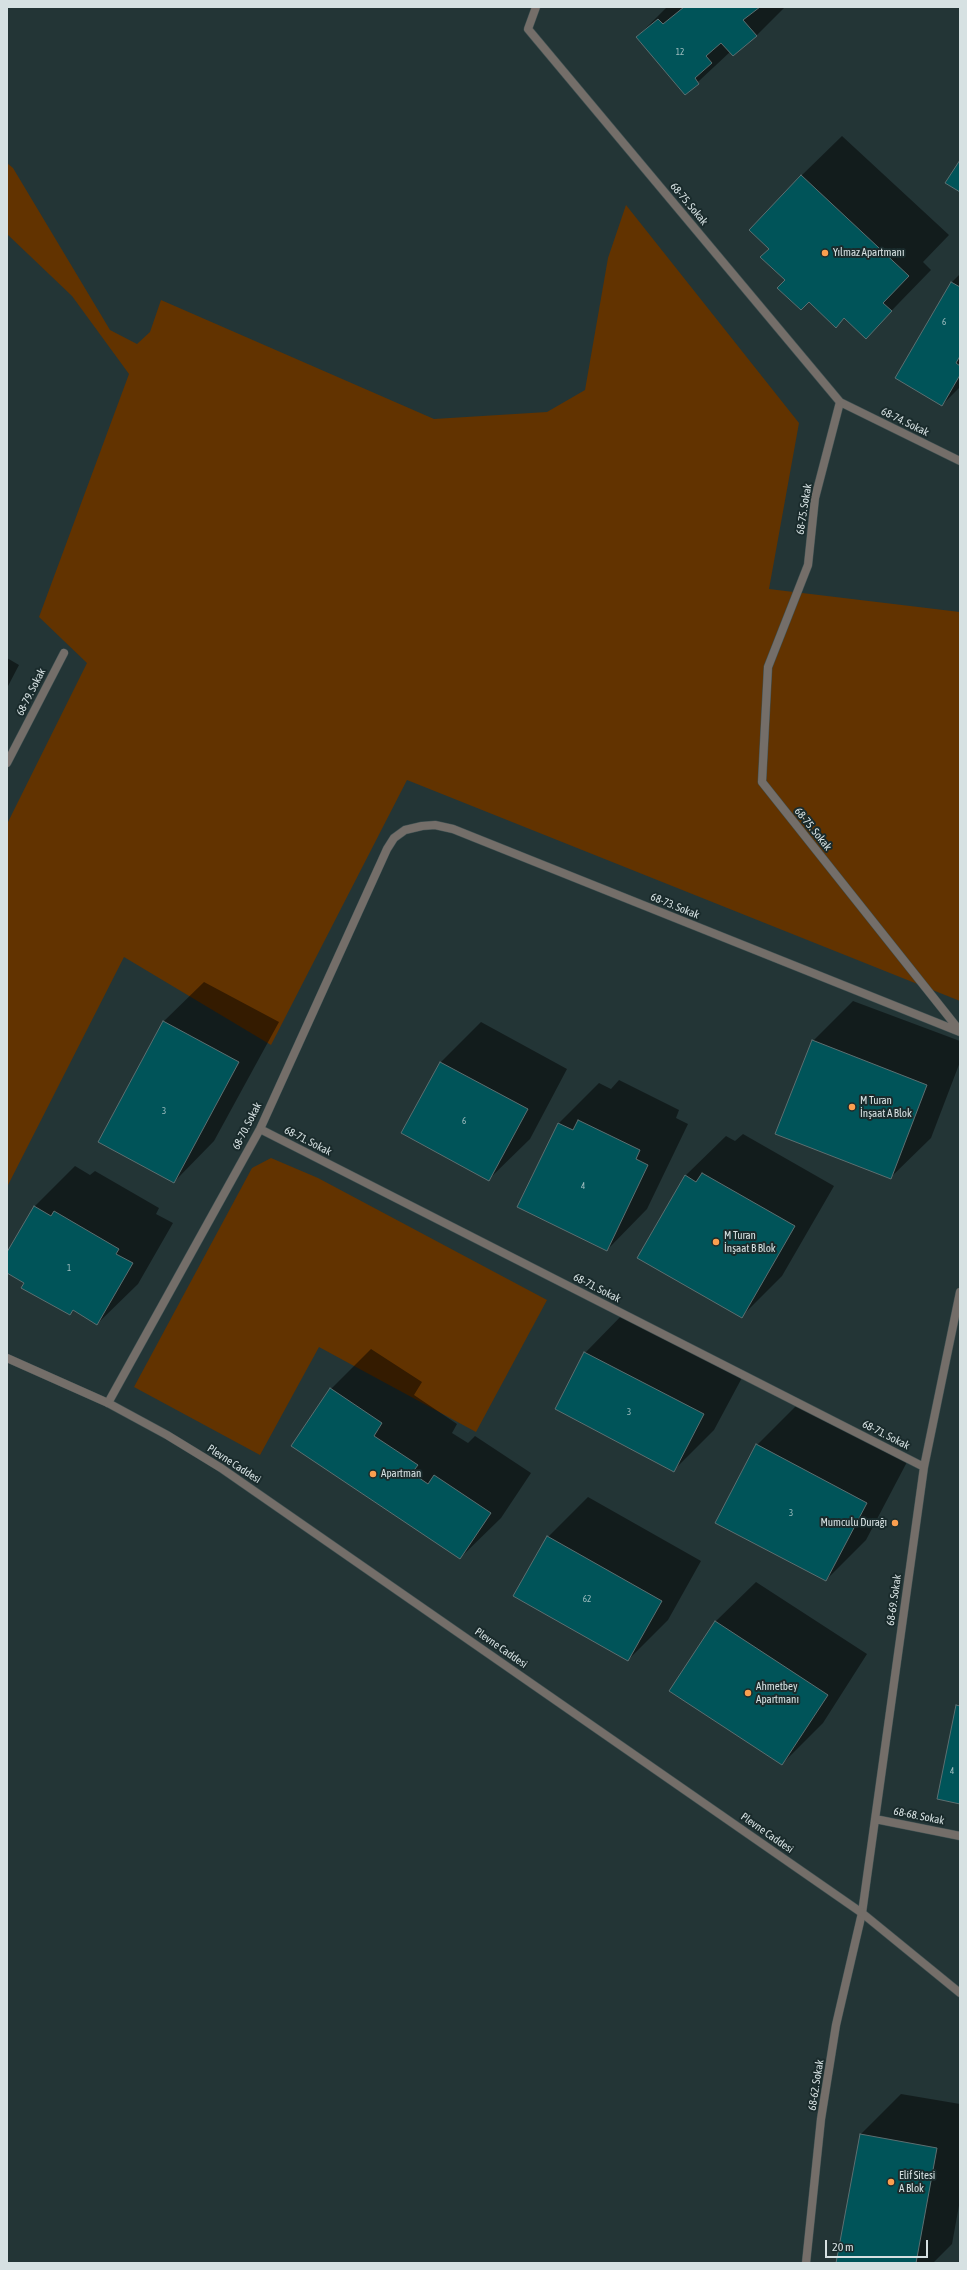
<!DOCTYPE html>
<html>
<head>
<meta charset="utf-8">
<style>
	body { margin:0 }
	#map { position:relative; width:967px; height:2270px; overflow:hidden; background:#233536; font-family:"Asap Condensed",sans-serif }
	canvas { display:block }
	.frame { position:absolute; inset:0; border:8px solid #d6e1e2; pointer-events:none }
	.scale { position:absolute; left:825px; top:2240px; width:103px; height:18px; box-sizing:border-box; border:2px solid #d6e1e2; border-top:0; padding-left:5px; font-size:12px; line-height:14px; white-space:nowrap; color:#d6e1e2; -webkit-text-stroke:3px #1a2b2c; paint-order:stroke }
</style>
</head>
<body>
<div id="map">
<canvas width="967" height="2270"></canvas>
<div class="frame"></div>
<div class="scale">20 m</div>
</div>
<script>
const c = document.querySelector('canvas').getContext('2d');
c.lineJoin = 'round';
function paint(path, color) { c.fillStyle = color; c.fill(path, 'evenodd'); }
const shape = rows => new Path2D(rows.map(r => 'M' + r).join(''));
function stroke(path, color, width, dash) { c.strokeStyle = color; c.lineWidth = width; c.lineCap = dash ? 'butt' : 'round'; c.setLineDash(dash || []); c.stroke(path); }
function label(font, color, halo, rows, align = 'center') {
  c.font = font + ' "Asap Condensed",sans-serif'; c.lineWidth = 4; c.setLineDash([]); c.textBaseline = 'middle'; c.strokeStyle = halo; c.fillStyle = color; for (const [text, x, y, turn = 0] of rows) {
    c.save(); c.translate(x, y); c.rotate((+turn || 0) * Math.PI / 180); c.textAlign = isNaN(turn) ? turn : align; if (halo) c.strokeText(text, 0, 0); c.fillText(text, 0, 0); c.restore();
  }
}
paint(shape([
	[7,163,13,168,110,330,137,344,150,332,161,300,434,419,547,412,585,390,608,258,626,205,799,423,769,589,960,612,960,1001,407,780,271,1045,124,957,7,1187,7,824,87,663,39,617,129,374,72,296,7,234],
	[271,1158,318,1178,547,1300,476,1432,319,1347,260,1455,134,1387,252,1168]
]), '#623300');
paint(shape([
	[667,7,785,7,756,36,730,52,685,94,637,37],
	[842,136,949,235,923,262,931,270,866,337,845,317,836,326,786,280,771,249,801,176],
	[960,274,960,387,942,405,951,283],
	[7,658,19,665,7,688],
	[204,982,279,1022,214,1141,174,1182,163,1022],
	[853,1001,960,1041,960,1062,931,1138,890,1178,813,1041],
	[481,1022,567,1069,530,1139,489,1179,440,1063],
	[619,1080,679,1110,676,1118,688,1124,647,1209,607,1250,559,1123,599,1083,611,1089],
	[743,1134,834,1186,782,1276,742,1316,685,1176,726,1136,735,1141],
	[75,1166,90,1175,95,1171,159,1208,156,1214,173,1223,138,1284,97,1324,74,1310,70,1314,7,1271,7,1254,34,1207],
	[625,1312,744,1374,714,1430,674,1470,585,1353],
	[371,1349,422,1382,414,1395,457,1424,452,1433,468,1443,475,1436,531,1473,501,1518,460,1558,331,1389],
	[797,1405,907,1462,866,1540,826,1580,757,1445],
	[588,1497,701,1561,668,1620,628,1660,548,1537],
	[756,1582,867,1654,823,1723,782,1764,715,1622],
	[901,2094,960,2104,960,2200,952,2244,933,2263,837,2263,861,2134]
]), '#0007');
const building = shape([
	[684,7,760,7,743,20,757,36,733,56,721,43,706,56,712,63,695,78,699,84,685,95,636,37,658,19,663,24,684,7],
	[960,160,960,192,945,183,960,160],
	[801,175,909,276,883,303,892,311,866,339,844,318,836,328,809,302,801,310,777,288,785,280,760,257,769,249,749,230,801,175],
	[951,282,960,287,960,356,956,363,960,366,960,375,942,406,895,378,951,282],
	[163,1021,239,1062,174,1183,98,1142,163,1021],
	[812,1040,927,1085,891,1179,775,1134,812,1040],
	[440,1062,528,1109,489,1181,401,1133,440,1062],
	[578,1120,640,1150,636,1159,648,1165,607,1251,517,1207,558,1123,573,1130,578,1120],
	[702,1173,795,1226,742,1318,637,1258,685,1175,696,1182,702,1173],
	[34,1206,51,1216,54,1211,119,1249,116,1254,133,1263,97,1325,73,1310,70,1315,21,1288,24,1283,7,1273,7,1252,34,1206],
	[584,1352,704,1414,674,1472,555,1409,584,1352],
	[330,1388,382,1423,374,1436,418,1465,412,1473,428,1484,434,1475,491,1513,460,1559,291,1446,330,1388],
	[756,1444,867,1503,826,1581,715,1523,756,1444],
	[547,1536,662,1601,628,1661,513,1596,547,1536],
	[715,1621,828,1695,782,1765,669,1691,715,1621],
	[956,1705,960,1706,960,1804,937,1799,956,1705],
	[860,2134,937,2148,916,2263,836,2263,860,2134]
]);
paint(building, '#005459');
stroke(building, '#5c6f71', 1);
const minor = shape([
	[536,7,528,29,840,402,960,461],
	[840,402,815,498,808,565,768,667,762,782,960,1031],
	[7,763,64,653],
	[260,1129,924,1467],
	[108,1403,260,1129,387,849,394,838,405,830,422,826,435,825,453,829,960,1032],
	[875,1819,960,1836],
	[806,2263,821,2119,836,2025,862,1913,924,1467,960,1292]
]);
const tertiary = shape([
	[7,1358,108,1403,167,1435,221,1468,862,1913,960,1993]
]);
stroke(minor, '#405152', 9);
stroke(tertiary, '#405152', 9);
stroke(minor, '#746e69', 8);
stroke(tertiary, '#746e69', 8);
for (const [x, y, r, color] of [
	[825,253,4,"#fa9f4f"],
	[852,1107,4,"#fa9f4f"],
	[716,1242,4,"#fa9f4f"],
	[373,1474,4,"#fa9f4f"],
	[895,1523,4,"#fa9f4f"],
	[748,1693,4,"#fa9f4f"],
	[891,2182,4,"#fa9f4f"]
]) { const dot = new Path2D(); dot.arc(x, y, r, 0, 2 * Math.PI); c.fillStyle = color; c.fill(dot); stroke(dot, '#1a2b2c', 1.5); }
label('9px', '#a0bec0', null, [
	["12",680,52],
	["6",944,322],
	["3",164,1111],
	["6",464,1121],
	["4",583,1186],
	["1",69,1268],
	["3",629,1412],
	["3",791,1513],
	["62",587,1599],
	["4",952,1771]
]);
label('11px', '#d6e1e2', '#1a2b2c', [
	["68-75. Sokak",689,204,50],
	["68-74. Sokak",905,422,26],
	["68-75. Sokak",804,509,-81],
	["68-79. Sokak",31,692,-63],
	["68-75. Sokak",813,829,51],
	["68-73. Sokak",675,906,22],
	["68-70. Sokak",247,1126,-63],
	["68-71. Sokak",308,1141,27],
	["68-71. Sokak",597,1288,27],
	["68-71. Sokak",886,1435,27],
	["Plevne Caddesi",234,1464,33],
	["68-69. Sokak",894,1600,-82],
	["Plevne Caddesi",501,1648,35],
	["68-68. Sokak",919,1816,11],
	["Plevne Caddesi",767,1833,35],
	["68-62. Sokak",816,2085,-81]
]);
label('11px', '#d6e1e2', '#1a2b2c', [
	["Yılmaz Apartmanı",833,253],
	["M Turan",860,1101],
	["İnşaat A Blok",860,1114],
	["M Turan",724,1236],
	["İnşaat B Blok",724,1249],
	["Apartman",381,1474],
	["Mumculu Durağı",887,1523,"right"],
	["Ahmetbey",756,1687],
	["Apartmanı",756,1700],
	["Elif Sitesi",899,2176],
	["A Blok",899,2189]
], 'left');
</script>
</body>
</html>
